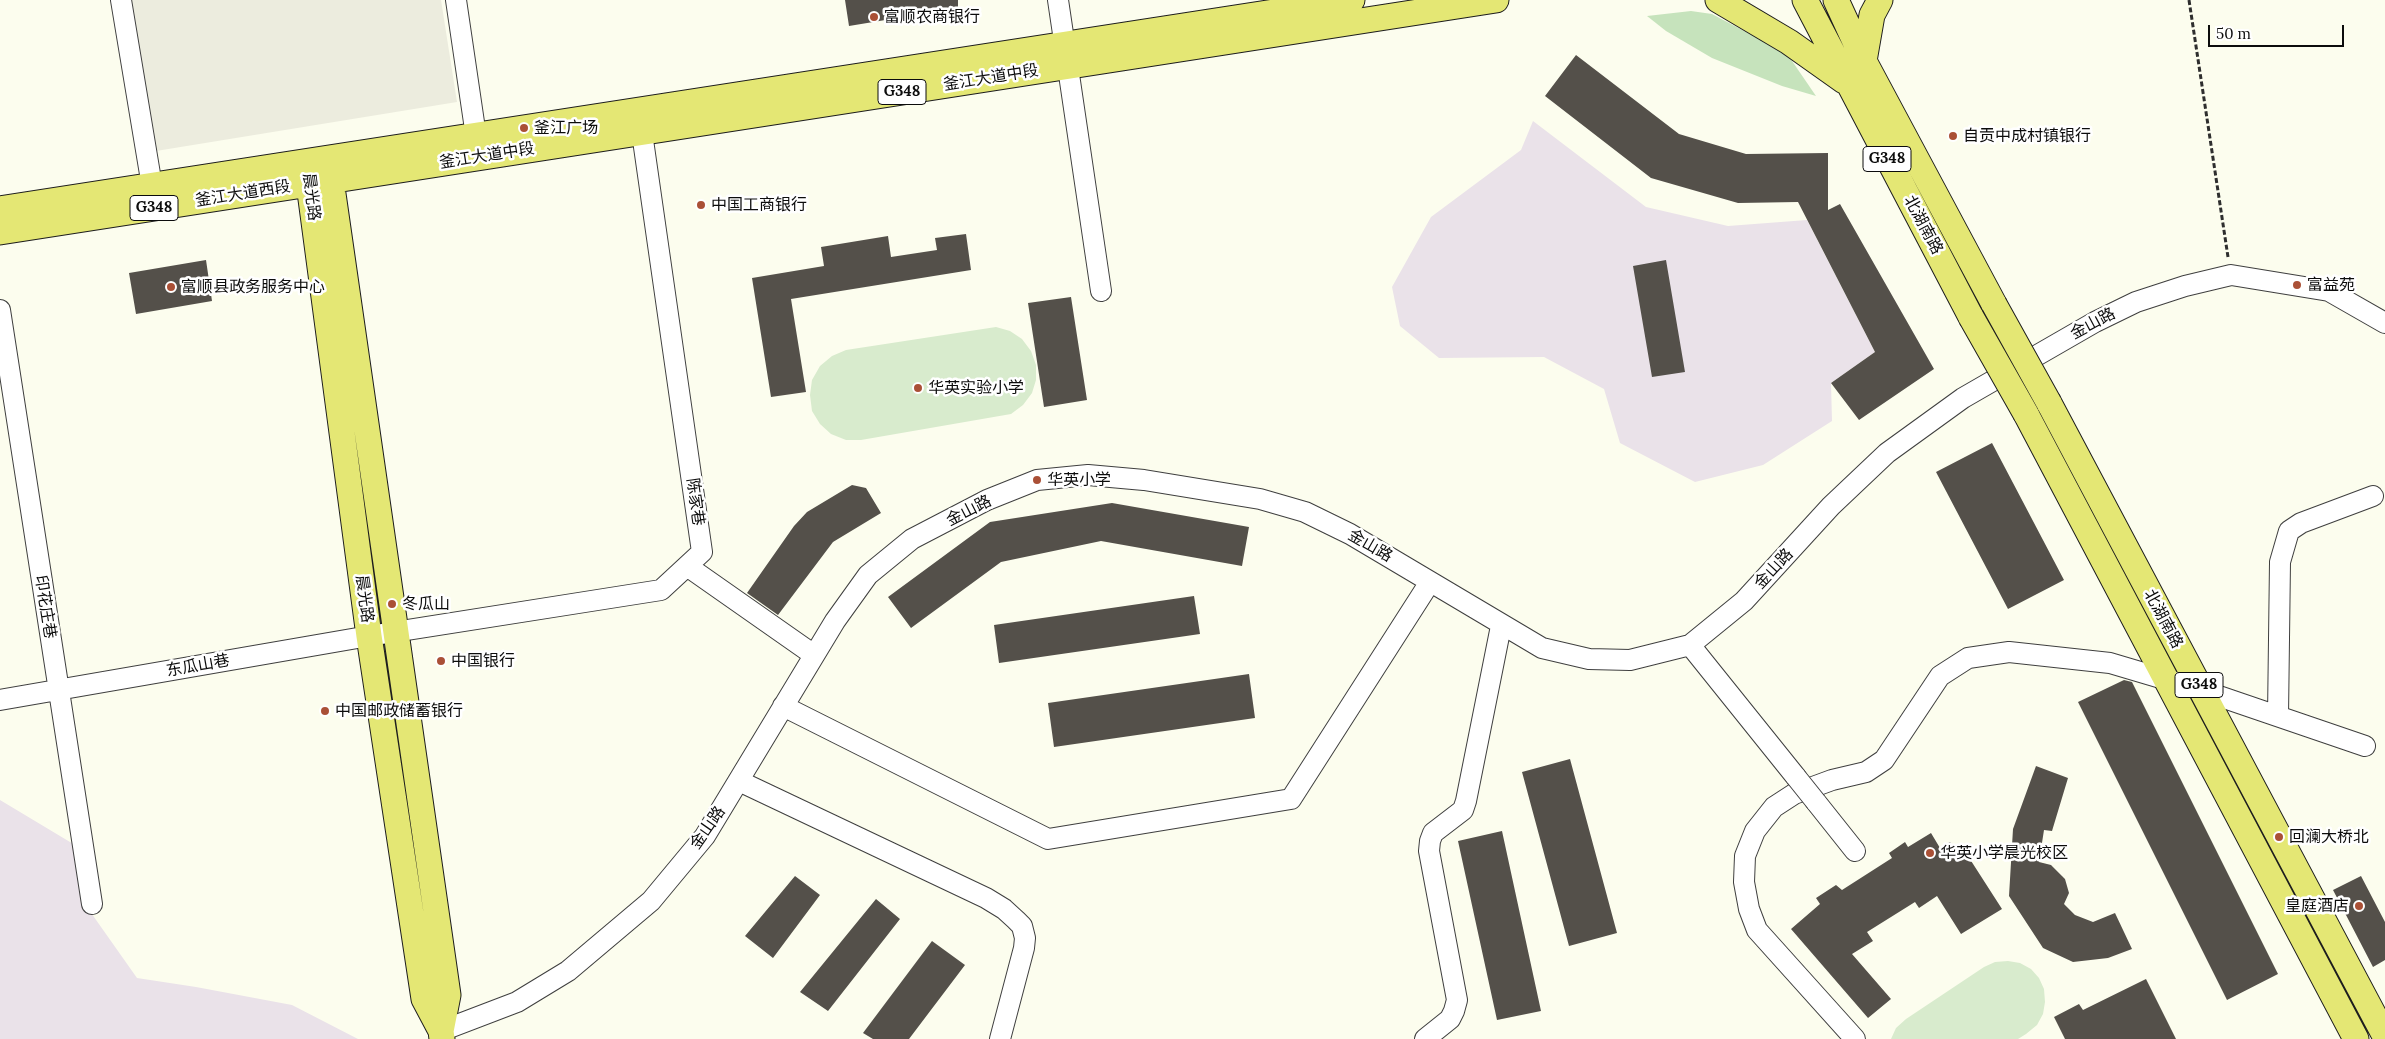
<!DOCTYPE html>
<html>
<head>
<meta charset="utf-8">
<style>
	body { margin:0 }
	#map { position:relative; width:2385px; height:1039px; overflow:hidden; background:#fcfdee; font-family:Lora,serif }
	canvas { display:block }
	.scale { position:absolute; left:2208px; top:25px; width:136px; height:22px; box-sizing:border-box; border:2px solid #0c0c0c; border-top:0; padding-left:6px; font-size:15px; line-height:18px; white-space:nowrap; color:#0c0c0c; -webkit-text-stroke:4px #fff; paint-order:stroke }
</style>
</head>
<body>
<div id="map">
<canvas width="2385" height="1039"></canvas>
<div class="scale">50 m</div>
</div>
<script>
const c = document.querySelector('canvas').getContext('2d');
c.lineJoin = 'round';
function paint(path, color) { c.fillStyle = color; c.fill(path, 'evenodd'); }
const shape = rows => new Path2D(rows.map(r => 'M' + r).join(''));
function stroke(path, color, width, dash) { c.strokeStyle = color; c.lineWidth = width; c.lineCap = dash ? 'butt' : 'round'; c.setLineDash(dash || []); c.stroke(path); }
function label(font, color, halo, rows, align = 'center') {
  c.font = font + ' Lora,"Noto Sans SC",serif'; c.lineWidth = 5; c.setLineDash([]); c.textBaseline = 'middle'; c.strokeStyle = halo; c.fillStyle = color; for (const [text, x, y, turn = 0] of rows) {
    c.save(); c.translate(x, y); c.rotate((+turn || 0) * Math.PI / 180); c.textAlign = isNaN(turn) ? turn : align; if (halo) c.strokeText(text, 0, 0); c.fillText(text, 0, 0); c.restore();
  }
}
paint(shape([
	[1533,121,1646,207,1728,226,1807,220,1875,352,1831,383,1832,421,1763,465,1695,482,1620,443,1604,389,1544,357,1439,358,1400,326,1392,287,1431,217,1521,150],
	[0,800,75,845,82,900,137,978,196,987,292,1005,358,1039,0,1039]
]), '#eae2e9');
paint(shape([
	[1691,11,1712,14,1784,52,1790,58,1816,96,1782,86,1712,58,1666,31,1647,16]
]), '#c6e3bc');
paint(shape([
	[996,327,1010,331,1022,339,1031,351,1036,365,1036,380,1032,393,1023,405,1011,414,861,440,846,440,831,434,820,424,812,411,810,395,812,380,820,366,832,356,846,350],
	[2008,961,2020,963,2031,969,2039,978,2044,989,2045,1002,2043,1014,2037,1025,2026,1034,2018,1039,1891,1039,1896,1028,1906,1019,1984,967,1995,962]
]), '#d8ebcd');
paint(shape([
	[132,0,441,0,457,102,156,151]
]), '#ececde');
paint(shape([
	[845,0,958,0,958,8,849,26],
	[1576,55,1679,134,1746,154,1828,153,1828,210,1840,204,1934,369,1859,420,1831,383,1875,352,1798,202,1738,203,1651,178,1545,96],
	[966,234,971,270,791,299,806,392,771,397,752,278,824,266,821,247,888,236,891,257,937,250,935,238],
	[206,260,212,301,136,314,129,273],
	[1666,260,1685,372,1652,377,1633,266],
	[1071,297,1087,400,1044,407,1028,303],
	[1992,443,2064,580,2008,609,1936,472],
	[852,485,866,488,881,513,833,542,778,615,747,593,794,526,807,512],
	[1112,503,1249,527,1242,566,1101,541,1001,562,911,628,888,597,990,522],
	[1194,596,1200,634,999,663,994,625],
	[1249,674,1255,718,1054,747,1048,703],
	[2124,680,2132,682,2278,974,2227,1000,2078,702],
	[1570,759,1617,933,1569,946,1522,772],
	[2036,766,2068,778,2052,831,2044,830,2039,862,2051,865,2065,879,2069,893,2064,904,2075,915,2093,922,2115,913,2132,949,2108,958,2073,962,2043,948,2009,896,2013,829],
	[1502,831,1541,1011,1497,1020,1458,841],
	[1931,833,1940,848,1950,842,1960,857,1966,853,2002,909,1961,934,1937,896,1919,908,1915,902,1867,932,1873,941,1852,954,1891,999,1868,1018,1791,929,1820,904,1816,898,1836,885,1842,890,1892,858,1889,853,1905,842,1908,847],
	[795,876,820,895,773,958,745,936],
	[2361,876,2385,922,2385,960,2373,967,2333,890],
	[876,899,900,919,828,1011,800,992],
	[932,941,965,965,909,1039,873,1039,863,1033],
	[2146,979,2176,1039,2065,1039,2054,1017,2079,1004,2083,1010]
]), '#54504a');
const minor = shape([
	[121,0,152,186],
	[456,0,476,136],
	[1058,0,1101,291],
	[0,310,92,904],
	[687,566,814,655],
	[1690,645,1796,777],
	[0,700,369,636,661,590,702,552,642,133],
	[783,706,1048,839,1291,799,1430,582],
	[2278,716,2280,562,2289,531,2301,523,2373,496],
	[739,781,986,898,1004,909,1016,920,1022,926,1025,938,1024,948,1000,1039],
	[1816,802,1855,851],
	[441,1031,517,1002,568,971,651,901,705,836,835,621,868,575,912,539,987,500,1037,480,1088,475,1144,480,1260,499,1305,512,1350,534,1542,648,1589,659,1630,660,1690,645,1744,601,1831,506,1887,453,1963,398,2095,322,2136,302,2185,286,2231,275,2329,291,2385,323],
	[1425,1039,1450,1019,1454,1011,1457,1000,1429,851,1430,841,1433,833,1463,810,1466,801,1501,626],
	[1855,1039,1757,930,1749,909,1744,882,1745,856,1755,831,1774,807,1794,794,1832,780,1866,772,1884,760,1940,676,1968,658,2009,652,2110,663,2201,690,2365,746]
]);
const major = shape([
	[1718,0,1789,42,1844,81],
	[1805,0,1971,317],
	[1836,0,1864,61,1994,304],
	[1864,61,1872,15,1880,0],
	[329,166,448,995,441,1031,442,1039],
	[307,169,369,636,424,999,441,1031],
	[0,209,1352,0],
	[0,232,1496,0],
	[2049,403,2385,1036],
	[2026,414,2356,1039]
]);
stroke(minor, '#3f3f3f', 22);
stroke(major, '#1d1d1d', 27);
stroke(shape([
	[2189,0,2228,257]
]), '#2e2e2e', 3, [5, 2.5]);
stroke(minor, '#fff', 20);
stroke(major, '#e4e774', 25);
const minorBridge = shape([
	[1796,777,1816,802]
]);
const majorBridge = shape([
	[1994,304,2049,403],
	[1971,317,2026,414]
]);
stroke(minorBridge, '#3f3f3f', 22, []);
stroke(majorBridge, '#1d1d1d', 27, []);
stroke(minorBridge, '#fff', 20);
stroke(majorBridge, '#e4e774', 25);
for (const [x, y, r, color] of [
	[874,17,5,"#aa5036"],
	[524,128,5,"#aa5036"],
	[1953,136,5,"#aa5036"],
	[701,205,5,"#aa5036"],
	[2297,285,5,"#aa5036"],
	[171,287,5,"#aa5036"],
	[918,388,5,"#aa5036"],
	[1037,480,5,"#aa5036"],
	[392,604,5,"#aa5036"],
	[441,661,5,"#aa5036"],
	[325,711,5,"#aa5036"],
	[2279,837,5,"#aa5036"],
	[1930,853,5,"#aa5036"],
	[2359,906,5,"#aa5036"]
]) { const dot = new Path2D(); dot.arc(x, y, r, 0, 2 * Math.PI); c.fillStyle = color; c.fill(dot); stroke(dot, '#fff', 2); }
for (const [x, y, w] of [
	[902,92,48],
	[1887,159,48],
	[154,208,48],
	[2199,685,48]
]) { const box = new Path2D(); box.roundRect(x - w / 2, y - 12.5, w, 25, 4); c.fillStyle = '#fff'; c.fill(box); stroke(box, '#0c0c0c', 1); }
label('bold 15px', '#0c0c0c', null, [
	["G348",902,92],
	["G348",1887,159],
	["G348",154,208],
	["G348",2199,685]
]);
label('16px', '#0c0c0c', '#fff', [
	["富顺农商银行",884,17],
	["釜江广场",534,128],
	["自贡中成村镇银行",1963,136],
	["中国工商银行",711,205],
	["富益苑",2307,285],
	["富顺县政务服务中心",181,287],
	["华英实验小学",928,388],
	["华英小学",1047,480],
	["冬瓜山",402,604],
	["中国银行",451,661],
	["中国邮政储蓄银行",335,711],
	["回澜大桥北",2289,837],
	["华英小学晨光校区",1940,853],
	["皇庭酒店",2349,906,"right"]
], 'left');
label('16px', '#0c0c0c', '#fff', [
	["釜江大道中段",991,78,-9],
	["釜江大道中段",487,156,-9],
	["釜江大道西段",243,194,-9],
	["晨光路",311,197,83],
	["北湖南路",1923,225,62],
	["金山路",2093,324,-28],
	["陈家巷",695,502,82],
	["金山路",969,511,-27],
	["金山路",1370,546,30],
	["金山路",1774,569,-47],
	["晨光路",364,599,82],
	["印花庄巷",45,607,81],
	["北湖南路",2163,619,62],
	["东瓜山巷",198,666,-10],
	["金山路",708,828,-55]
]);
</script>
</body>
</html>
